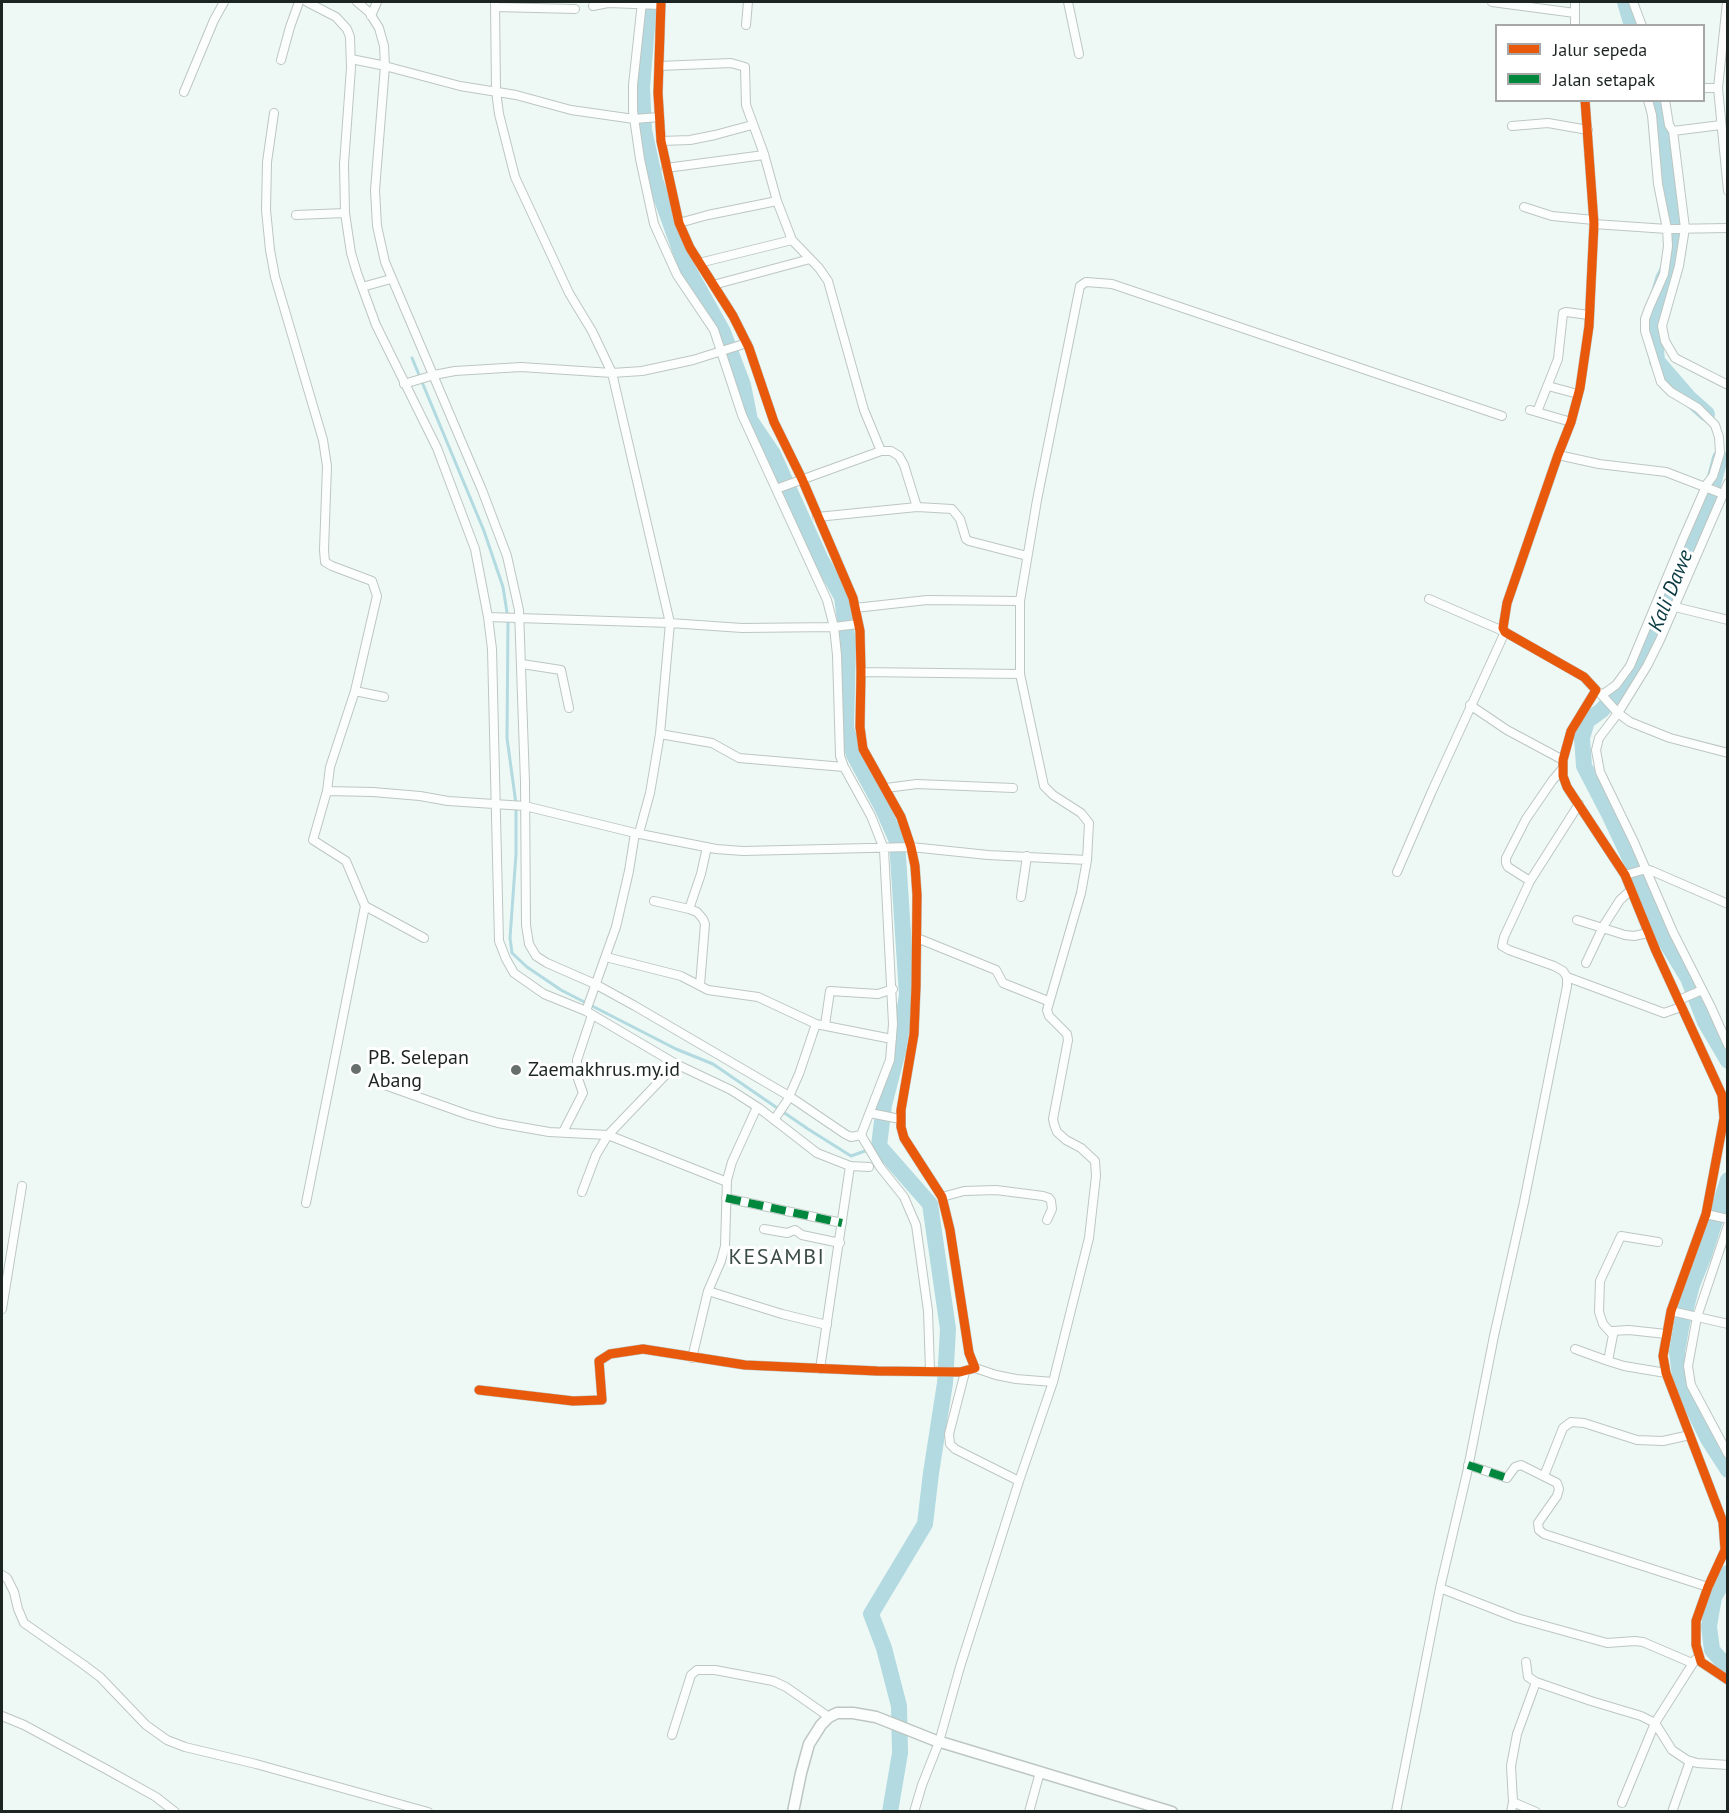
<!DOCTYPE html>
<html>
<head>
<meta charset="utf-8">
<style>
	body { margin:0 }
	#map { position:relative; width:1729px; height:1813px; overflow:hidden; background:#eef9f5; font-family:"PT Sans",sans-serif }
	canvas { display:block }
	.frame { position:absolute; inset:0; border:3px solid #1d2522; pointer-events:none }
	.legend { position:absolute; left:1495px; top:24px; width:210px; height:78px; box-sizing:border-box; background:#fff; border:2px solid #a5a8a7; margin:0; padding:8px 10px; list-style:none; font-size:18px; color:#1d2522 }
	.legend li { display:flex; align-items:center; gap:12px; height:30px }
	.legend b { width:30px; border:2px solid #a5a8a7 }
</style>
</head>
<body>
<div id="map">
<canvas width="1729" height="1813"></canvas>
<div class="frame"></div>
<ul class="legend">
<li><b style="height:8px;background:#e8590c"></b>Jalur sepeda</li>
<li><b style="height:8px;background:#00873e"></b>Jalan setapak</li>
</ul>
</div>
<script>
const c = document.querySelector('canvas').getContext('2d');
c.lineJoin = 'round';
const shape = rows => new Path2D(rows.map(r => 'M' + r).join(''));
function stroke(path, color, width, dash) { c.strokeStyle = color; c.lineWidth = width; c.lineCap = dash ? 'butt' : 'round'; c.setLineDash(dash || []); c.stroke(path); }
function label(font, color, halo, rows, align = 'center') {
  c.font = font + ' "PT Sans",sans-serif'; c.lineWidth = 6; c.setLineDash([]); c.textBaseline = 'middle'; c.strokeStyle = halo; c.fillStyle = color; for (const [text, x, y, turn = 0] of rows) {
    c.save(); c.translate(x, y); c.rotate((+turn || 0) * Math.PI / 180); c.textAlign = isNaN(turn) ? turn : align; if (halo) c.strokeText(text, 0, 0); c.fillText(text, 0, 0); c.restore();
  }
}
stroke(shape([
	[412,358,484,531,503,587,508,619,507,738,516,804,516,854,510,938,512,953,527,967,561,990,676,1049,713,1064,808,1129,851,1156,879,1146]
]), '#b2dae0', 3);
stroke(shape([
	[649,2,642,87,644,130,655,180,685,264,723,332,743,385,750,420,773,454,821,560,842,597,848,644,846,728,854,755,883,809,897,841,907,995,898,1051,884,1105,879,1146,930,1204,948,1329,945,1383,931,1473,925,1524,871,1614,884,1648,899,1706,900,1753,890,1812],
	[1625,2,1632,26],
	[1659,100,1665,154,1679,226,1676,254,1663,279,1653,314,1657,361,1689,398,1707,414],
	[1720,458,1710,496,1652,639,1637,669,1602,710,1587,721,1582,738,1584,766,1609,814,1643,886,1660,932,1688,978,1705,1022,1728,1061],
	[1728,1180,1704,1255,1692,1285,1682,1323,1677,1352,1680,1377,1689,1400,1708,1439,1728,1470],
	[1728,1573,1714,1597,1709,1626,1712,1650,1728,1668]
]), '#b2dae0', 16);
const street = shape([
	[307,2,336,17,347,29,350,37,351,68,344,164,345,213,351,253,357,273,376,325,437,448,475,549,488,617,492,649,499,941,506,959,514,973,544,994,586,1011,676,1064,731,1090,759,1108,817,1153,850,1166,820,1369],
	[357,2,369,12,379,28,384,46,385,66,375,190,377,226,385,262,482,490,507,556,519,610,525,782,526,925,529,944,536,956,547,963,595,984,635,1006,789,1096,845,1134,851,1137,861,1135],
	[495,2,496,91,499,114,515,177,569,293,592,331,612,373,670,623,660,734,650,793,639,833],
	[642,2,633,85,633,111,640,159,654,224,677,275,714,330,742,415,827,600,834,627,837,655,840,756,844,767,871,816,884,849,893,1024,890,1060,861,1135],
	[1068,2,1079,54],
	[1492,2,1575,13],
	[1575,2,1575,26],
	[1633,2,1642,26],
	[1727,2,1718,88,1728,191],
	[593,6,608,3,661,5],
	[495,7,575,9],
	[371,16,377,2],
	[746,25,748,2],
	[351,59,381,65,460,86,516,95,571,110,634,119,659,117],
	[281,60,290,27,299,2],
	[659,66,731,63,745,67,746,105,764,154,777,201,708,215,679,223],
	[1704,88,1718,88],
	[184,92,214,20,224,2],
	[1585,100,1594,224,1589,326,1580,388,1571,422,1558,455,1507,603,1503,628,1505,632,1584,677,1596,690,1571,731,1563,760,1563,776,1567,787,1625,875,1656,951,1722,1095,1724,1118,1706,1214,1671,1311,1663,1356,1666,1373,1723,1522,1725,1550,1708,1587,1696,1621,1696,1645,1701,1662,1728,1680],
	[1665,100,1669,125,1673,131,1721,125],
	[274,113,267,162,266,210,270,250,275,277,323,440,327,466,324,550,325,562,332,566,372,581,377,596,355,691],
	[1512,126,1548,123,1588,130],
	[1673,131,1685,228,1679,266,1662,326,1665,341,1675,358,1728,385],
	[661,141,690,140,715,135,752,125],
	[666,168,764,155],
	[777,201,792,240],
	[1524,207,1552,216,1594,220],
	[296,215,345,213],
	[1594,224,1667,229,1728,228],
	[699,263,792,240,819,268,828,281,864,410,881,451],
	[713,285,810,259],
	[362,287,391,279],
	[404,384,434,375,455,371,521,367,612,373,642,371,693,360,747,343],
	[1548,386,1578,394],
	[1530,410,1571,422],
	[1537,412,1558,359,1563,313,1566,312,1589,315],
	[1558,455,1599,464,1666,472,1723,494],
	[776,489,881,451,891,451,899,456,904,465,917,507,952,509,960,519,966,539,969,541,1027,556],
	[817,517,917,507],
	[1429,599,1503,631],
	[1675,607,1728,620],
	[855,608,927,600,1020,601],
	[488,617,670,623,742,628,834,627,858,624],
	[522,664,561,670,569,708],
	[861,672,1020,674],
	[1600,693,1618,713,1647,666,1660,640,1728,483],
	[1602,695,1616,685,1630,666,1683,539,1707,484,1713,476,1720,453,1719,437,1715,425,1698,408,1671,392,1661,382,1645,331,1645,319,1649,308,1664,274,1668,246,1667,229,1658,184,1652,115,1648,100],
	[384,697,355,691,330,767,327,791,373,792,420,796,448,801,525,806,635,833,716,849,743,851,911,847,988,855,1087,860],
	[1470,705,1507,730,1563,760],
	[660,734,712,743,739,758,844,767],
	[1728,753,1670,738,1630,722,1618,713,1599,738,1596,750,1600,772,1634,842,1673,932,1711,1007,1728,1045],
	[886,788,917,784,1013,788],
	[327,791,313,840,346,861,365,906,424,938],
	[1397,872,1432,791,1505,632],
	[1625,875,1646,869,1652,871,1728,904],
	[1530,881,1579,804],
	[1021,897,1027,856],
	[654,901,689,909,697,912,703,919,705,924,700,985],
	[689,909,701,874,707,847],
	[1577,920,1625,935,1634,936,1648,933],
	[917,938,996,970,1003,983,1048,1001],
	[606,957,681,976,708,990,758,997,816,1024,892,1039],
	[1586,963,1604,925,1620,900,1631,890],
	[1567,977,1664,1013,1681,1007],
	[1679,1000,1702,990],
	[586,1011,616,927,629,871,635,833],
	[825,1025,830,991,878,994,893,989],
	[379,1083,469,1115,498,1123,549,1132,608,1135,727,1182],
	[757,1107,732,1162,727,1180,725,1246,721,1261,708,1291,782,1314,827,1325],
	[870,1113,900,1119],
	[774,1120,787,1101,799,1074,816,1024],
	[563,1132,583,1093,577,1076,577,1060,592,1015],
	[861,1135,880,1167,904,1197,916,1225,928,1311,930,1370],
	[850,1166,869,1167],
	[582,1192,596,1155,608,1135,676,1064],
	[942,1197,964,1191,996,1190,1043,1196,1049,1198,1051,1201,1052,1209,1047,1220],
	[726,1198,842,1223],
	[306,1203,365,906],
	[1706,1214,1728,1219],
	[1728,1225,1697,1317,1688,1366,1691,1385,1728,1454],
	[764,1229,787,1233,795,1230,802,1235,840,1243],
	[1658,1242,1621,1236,1600,1281,1599,1312,1603,1324,1613,1335,1608,1361,1624,1366,1666,1373],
	[2,1309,22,1186],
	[1671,1311,1728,1324],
	[1612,1331,1629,1330,1666,1334],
	[1575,1349,1608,1361],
	[692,1358,708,1291],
	[965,1372,949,1434,950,1444,955,1449,1019,1481],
	[1053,1382,1089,1238,1096,1176,1095,1161,1081,1148,1066,1140,1057,1132,1054,1124,1053,1119,1068,1040,1067,1034,1049,1016,1047,1010,1081,893,1087,860,1089,823,1081,813,1053,795,1044,786,1020,674,1020,601,1037,500,1080,286,1086,282,1112,284,1502,416],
	[479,1390,573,1401,602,1400,599,1361,610,1354,643,1349,745,1365,877,1371,960,1372,975,1368,969,1353,950,1230,942,1197,904,1138,901,1127,901,1110,914,1034,916,986,917,895,915,866,911,847,901,817,863,749,860,727,861,672,860,631,853,598,802,479,774,422,749,348,733,316,690,248,679,223,661,141,658,93,661,2],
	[1468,1465,1507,1478,1515,1467,1521,1465,1557,1483,1559,1489,1557,1496,1538,1523,1539,1530,1544,1534,1708,1587],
	[1544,1476,1563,1428,1571,1422,1584,1423,1637,1440,1663,1441,1690,1435],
	[2,1575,7,1578,14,1592,18,1609,24,1623,84,1665,100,1677,146,1725,167,1740,185,1747,256,1764,428,1812],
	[1440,1588,1517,1618,1607,1643,1635,1641,1643,1642,1692,1663],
	[1526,1662,1528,1677,1536,1682,1591,1701,1641,1716,1655,1723,1695,1660],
	[2,1716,24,1725,104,1768,156,1797,175,1812],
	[1655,1723,1672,1750,1687,1760,1697,1763,1728,1765],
	[672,1735,691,1675,697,1670,715,1670,773,1681,786,1687,829,1717],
	[1513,1802,1536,1812],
	[1622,1803,1655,1723],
	[914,1812,922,1785,939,1742,960,1667,1019,1481,1053,1382,1016,1379,996,1375,975,1368],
	[1029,1812,1040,1772],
	[1396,1812,1440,1588,1467,1473,1494,1336,1524,1202,1567,986,1567,977,1563,971,1554,966,1509,950,1502,946,1504,937,1530,881,1508,867,1506,863,1506,858,1526,819,1552,781,1562,769],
	[1511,1812,1513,1802,1511,1766,1517,1734,1536,1682],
	[1672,1812,1690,1761]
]);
const secondary = shape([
	[793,1812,801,1773,809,1744,821,1725,829,1717,837,1713,853,1713,876,1717,934,1740,1172,1812]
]);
stroke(street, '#bdc6c2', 10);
stroke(secondary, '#bdc6c2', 13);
stroke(street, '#fcfefe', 8);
stroke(secondary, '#fcfefe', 10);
stroke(shape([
	[726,1198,842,1223],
	[1468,1465,1507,1478]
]), '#00873e', 8, [15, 8]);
stroke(shape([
	[1585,100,1594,224,1589,326,1580,388,1571,422,1558,455,1507,603,1503,628,1505,632,1584,677,1596,690,1571,731,1563,760,1563,776,1567,787,1625,875,1656,951,1722,1095,1724,1118,1706,1214,1671,1311,1663,1356,1666,1373,1723,1522,1725,1550,1708,1587,1696,1621,1696,1645,1701,1662,1728,1680],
	[479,1390,573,1401,602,1400,599,1361,610,1354,643,1349,745,1365,877,1371,960,1372,975,1368,969,1353,950,1230,942,1197,904,1138,901,1127,901,1110,914,1034,916,986,917,895,915,866,911,847,901,817,863,749,860,727,861,672,860,631,853,598,802,479,774,422,749,348,733,316,690,248,679,223,661,141,658,93,661,2]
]), '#e8590c', 9);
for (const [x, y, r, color] of [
	[356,1069,6,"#666f6c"],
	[516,1070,6,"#666f6c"]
]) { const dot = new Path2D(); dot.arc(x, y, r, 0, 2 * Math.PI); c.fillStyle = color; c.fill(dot); stroke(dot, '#fff', 2); }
label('20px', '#1d2522', '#fff', [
	["PB. Selepan",368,1058],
	["Abang",368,1081],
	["Zaemakhrus.my.id",528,1070]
], 'left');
label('italic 21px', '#093a42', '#fff', [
	["Kali Dawe",1671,591,-68]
]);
c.letterSpacing = '1.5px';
label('22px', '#3b4c46', '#fff', [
	["KESAMBI",777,1258]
]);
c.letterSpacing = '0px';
</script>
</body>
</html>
